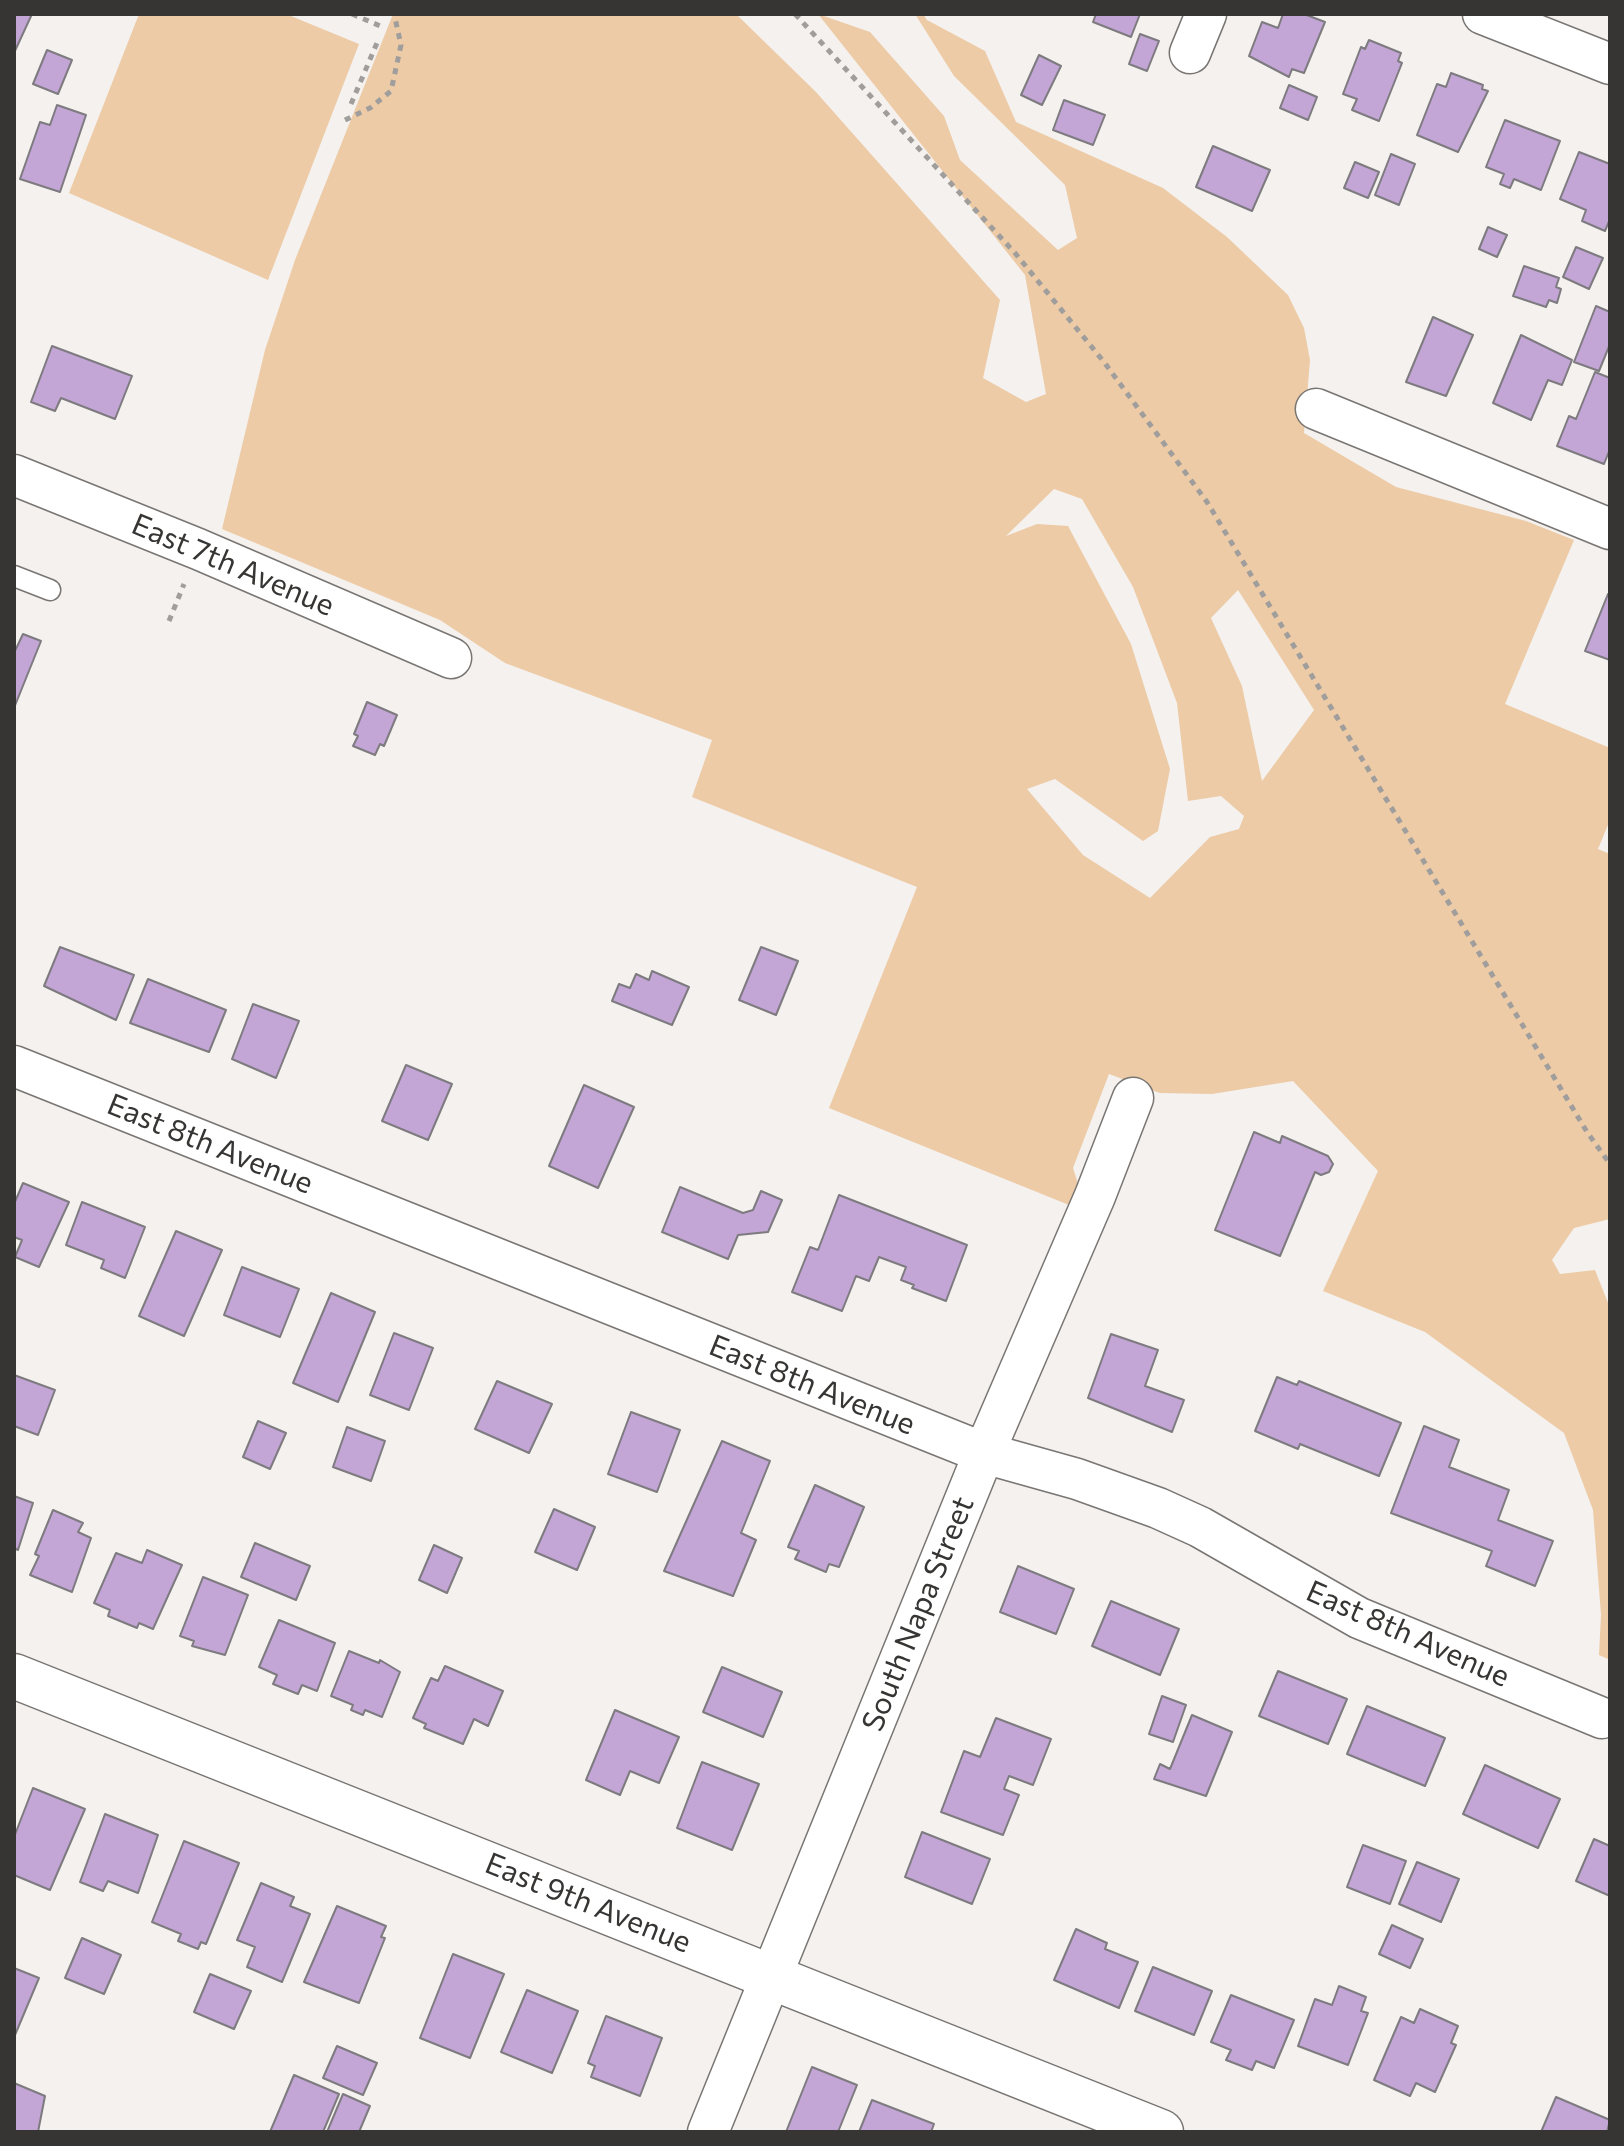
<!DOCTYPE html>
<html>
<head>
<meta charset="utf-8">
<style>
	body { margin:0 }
	#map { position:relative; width:1624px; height:2146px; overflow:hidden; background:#f4f1ee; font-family:Commissioner,sans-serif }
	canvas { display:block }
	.frame { position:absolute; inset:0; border:16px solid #363534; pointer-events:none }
</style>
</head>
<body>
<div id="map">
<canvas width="1624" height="2146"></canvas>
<div class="frame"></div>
</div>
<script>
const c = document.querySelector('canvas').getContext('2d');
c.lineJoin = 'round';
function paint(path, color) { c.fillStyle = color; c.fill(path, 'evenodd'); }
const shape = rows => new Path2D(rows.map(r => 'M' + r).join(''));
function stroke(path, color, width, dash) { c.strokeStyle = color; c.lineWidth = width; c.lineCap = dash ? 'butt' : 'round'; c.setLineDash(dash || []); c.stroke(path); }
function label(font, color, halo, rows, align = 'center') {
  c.font = font + ' Commissioner,sans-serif'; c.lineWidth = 6; c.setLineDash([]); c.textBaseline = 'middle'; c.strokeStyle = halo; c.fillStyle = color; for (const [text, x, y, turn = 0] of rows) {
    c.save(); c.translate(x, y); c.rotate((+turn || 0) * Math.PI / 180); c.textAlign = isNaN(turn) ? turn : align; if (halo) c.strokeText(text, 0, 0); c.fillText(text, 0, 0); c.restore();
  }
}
paint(shape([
	[139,14,286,14,359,44,268,280,69,193],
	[393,14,736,14,816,92,1000,300,983,378,1026,402,1046,394,1025,275,818,14,870,32,944,116,960,160,1058,250,1077,238,1065,185,954,76,915,14,923,14,927,20,985,51,1016,122,1163,188,1227,237,1288,295,1304,328,1310,360,1304,433,1396,487,1526,521,1574,540,1505,704,1610,748,1610,820,1598,849,1610,854,1610,1219,1574,1228,1552,1260,1560,1274,1595,1270,1610,1308,1610,1660,1599,1655,1601,1615,1593,1510,1564,1433,1425,1332,1323,1291,1378,1171,1293,1081,1212,1094,1160,1093,1109,1074,1073,1168,1080,1190,1074,1207,829,1108,917,887,692,797,712,740,505,663,440,620,222,529,265,350,295,260],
	[1054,489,1082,499,1133,587,1177,703,1188,801,1221,796,1244,816,1239,829,1210,837,1150,898,1083,855,1027,789,1055,779,1143,841,1158,831,1170,769,1131,644,1068,526,1037,524,1006,536],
	[1238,590,1314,710,1262,781,1242,686,1211,618]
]), '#edcba6');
const building = shape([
	[14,14,32,14,14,53,14,14],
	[1096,14,1140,14,1131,37,1093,22,1096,14],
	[1283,14,1304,14,1325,22,1304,73,1292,69,1289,77,1249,56,1262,22,1278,28,1283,14],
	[1140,34,1159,41,1147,71,1129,64,1140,34],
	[1369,40,1401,53,1398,61,1402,63,1379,121,1352,110,1357,99,1343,94,1361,47,1365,49,1369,40],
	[47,50,72,60,58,94,33,84,47,50],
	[1039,55,1061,66,1042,105,1021,95,1039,55],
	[1451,73,1483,85,1482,89,1488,91,1458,152,1417,135,1437,84,1446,87,1451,73],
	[1289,85,1317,97,1308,120,1280,108,1289,85],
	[1064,100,1105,115,1093,145,1053,130,1064,100],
	[57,105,86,115,60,192,20,179,40,122,50,125,57,105],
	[1505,120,1560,141,1541,190,1514,179,1510,188,1500,184,1504,174,1486,167,1505,120],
	[1213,146,1270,170,1252,211,1196,187,1213,146],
	[1579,152,1610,164,1610,219,1605,231,1582,221,1586,210,1560,199,1579,152],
	[1391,154,1415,164,1399,205,1375,195,1391,154],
	[1355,162,1379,172,1368,198,1344,188,1355,162],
	[1488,227,1507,235,1497,257,1479,249,1488,227],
	[1576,247,1603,258,1589,289,1563,277,1576,247],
	[1524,266,1559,278,1556,287,1561,289,1557,303,1549,300,1546,307,1513,296,1524,266],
	[1596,306,1610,312,1610,344,1599,371,1574,362,1596,306],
	[1433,317,1473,335,1446,396,1406,382,1433,317],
	[1521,335,1572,360,1562,385,1548,380,1531,420,1493,403,1521,335],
	[52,346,132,376,115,419,61,398,55,411,31,402,52,346],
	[1595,372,1610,378,1610,449,1604,464,1557,446,1569,416,1576,419,1595,372],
	[1608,594,1610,595,1610,660,1585,651,1608,594],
	[23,634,41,641,14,708,14,653,23,634],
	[367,702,397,715,384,746,380,744,375,755,353,746,358,736,354,734,367,702],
	[60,947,134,975,116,1020,44,986,60,947],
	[761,947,798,961,776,1015,739,1000,761,947],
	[652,971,689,987,672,1025,612,1001,619,984,630,988,636,974,649,980,652,971],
	[148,979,226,1010,209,1052,130,1023,148,979],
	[253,1004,299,1021,276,1078,232,1059,253,1004],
	[406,1065,452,1084,428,1140,382,1121,406,1065],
	[584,1085,634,1107,598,1188,549,1166,584,1085],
	[1254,1132,1280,1143,1282,1136,1328,1156,1333,1164,1329,1172,1321,1175,1315,1172,1280,1256,1215,1230,1254,1132],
	[23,1183,69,1202,39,1267,15,1257,22,1240,14,1237,14,1204,23,1183],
	[680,1187,743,1213,753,1210,761,1191,782,1200,768,1232,738,1235,728,1259,662,1232,680,1187],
	[839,1195,967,1245,946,1301,912,1288,914,1285,901,1280,906,1267,879,1257,869,1281,856,1276,842,1311,792,1292,810,1247,818,1250,839,1195],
	[82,1202,145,1227,125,1278,101,1268,104,1260,66,1245,82,1202],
	[176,1231,222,1250,184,1336,139,1316,176,1231],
	[242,1267,299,1289,280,1337,224,1315,242,1267],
	[331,1293,375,1312,338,1402,293,1383,331,1293],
	[394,1333,433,1348,409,1410,370,1395,394,1333],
	[1111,1334,1158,1350,1145,1386,1184,1400,1172,1432,1088,1398,1111,1334],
	[14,1375,55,1390,38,1435,14,1426,14,1375],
	[1277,1377,1297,1385,1299,1381,1401,1423,1379,1476,1300,1444,1298,1449,1255,1431,1277,1377],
	[497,1381,552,1404,529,1453,475,1429,497,1381],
	[631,1412,680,1430,657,1492,608,1474,631,1412],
	[258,1421,286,1433,270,1469,243,1457,258,1421],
	[1424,1426,1459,1440,1449,1467,1509,1490,1498,1520,1553,1541,1535,1586,1486,1566,1492,1551,1391,1513,1424,1426],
	[347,1427,385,1441,371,1481,333,1467,347,1427],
	[722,1441,770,1461,741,1533,756,1540,733,1596,664,1571,722,1441],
	[815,1485,864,1507,839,1567,829,1564,826,1572,795,1559,799,1551,788,1547,815,1485],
	[14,1496,33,1503,18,1550,14,1548,14,1496],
	[554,1509,595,1527,577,1570,535,1552,554,1509],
	[53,1510,83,1523,78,1532,91,1538,72,1592,30,1575,39,1556,35,1554,53,1510],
	[255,1543,310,1566,296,1600,241,1577,255,1543],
	[434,1545,462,1558,447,1593,419,1580,434,1545],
	[147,1550,182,1565,153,1629,139,1623,137,1628,108,1616,110,1610,94,1603,116,1553,142,1563,147,1550],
	[1018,1566,1074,1589,1056,1634,1000,1612,1018,1566],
	[203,1577,248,1595,225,1655,192,1646,194,1641,180,1636,203,1577],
	[1111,1601,1179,1629,1160,1675,1092,1646,1111,1601],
	[279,1620,335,1643,317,1691,302,1685,298,1694,273,1684,277,1675,259,1667,279,1620],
	[349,1651,379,1663,380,1660,400,1672,382,1717,365,1710,363,1715,351,1710,353,1705,331,1696,349,1651],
	[445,1666,503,1691,488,1726,474,1719,463,1744,424,1728,426,1724,413,1718,431,1678,438,1681,445,1666],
	[722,1667,782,1692,763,1737,703,1712,722,1667],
	[1278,1671,1347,1699,1328,1744,1259,1716,1278,1671],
	[1162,1696,1186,1705,1173,1742,1149,1734,1162,1696],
	[1367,1706,1445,1738,1425,1786,1347,1754,1367,1706],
	[615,1710,679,1737,659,1783,630,1771,620,1795,586,1780,615,1710],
	[1192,1715,1232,1732,1206,1796,1154,1779,1160,1764,1170,1769,1192,1715],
	[996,1718,1051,1739,1033,1785,1009,1776,1004,1789,1019,1795,1003,1835,941,1812,964,1751,980,1757,996,1718],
	[702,1762,759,1784,732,1850,677,1828,702,1762],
	[1485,1765,1560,1799,1538,1848,1463,1814,1485,1765],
	[33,1788,85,1809,50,1890,14,1875,14,1837,33,1788],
	[105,1814,158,1835,138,1893,108,1881,103,1891,80,1882,105,1814],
	[922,1832,990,1859,972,1904,905,1877,922,1832],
	[1594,1839,1610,1846,1610,1896,1576,1881,1594,1839],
	[184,1841,239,1863,206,1944,201,1942,198,1949,178,1941,181,1934,152,1922,184,1841],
	[1363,1845,1406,1861,1390,1904,1347,1887,1363,1845],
	[1417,1862,1459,1879,1441,1922,1399,1904,1417,1862],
	[261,1883,294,1897,290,1906,310,1914,282,1982,247,1967,255,1947,237,1940,261,1883],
	[337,1906,386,1926,381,1937,385,1938,359,2003,304,1982,337,1906],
	[1392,1925,1423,1939,1410,1968,1379,1954,1392,1925],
	[1076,1929,1107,1943,1105,1949,1138,1962,1119,2008,1054,1980,1076,1929],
	[82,1938,121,1955,104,1994,65,1978,82,1938],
	[453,1954,504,1974,470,2058,420,2038,453,1954],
	[1153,1967,1212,1991,1194,2035,1135,2011,1153,1967],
	[14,1968,39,1978,15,2035,14,2035,14,1968],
	[210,1974,251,1991,234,2029,194,2012,210,1974],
	[1339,1986,1366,1997,1361,2011,1368,2013,1348,2065,1298,2046,1315,1999,1332,2005,1339,1986],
	[527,1990,578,2011,552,2073,501,2052,527,1990],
	[1231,1995,1294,2020,1274,2068,1256,2061,1252,2070,1226,2060,1231,2050,1211,2042,1231,1995],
	[1420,2009,1458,2026,1451,2043,1456,2045,1435,2092,1416,2083,1410,2096,1374,2080,1401,2017,1414,2023,1420,2009],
	[606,2016,662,2038,640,2096,591,2077,595,2066,588,2063,606,2016],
	[337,2046,377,2063,363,2095,323,2078,337,2046],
	[812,2067,857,2085,838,2132,786,2132,812,2067],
	[294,2075,339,2094,323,2132,270,2132,294,2075],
	[14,2083,45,2096,38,2132,14,2132,14,2083],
	[343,2094,370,2106,359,2132,327,2132,343,2094],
	[1556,2097,1610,2120,1607,2132,1541,2132,1556,2097],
	[872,2100,934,2124,931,2132,859,2132,872,2100]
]);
paint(building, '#c3a5d6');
stroke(building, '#7d7b7f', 2);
const service = shape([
	[14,576,50,590]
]);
const minor = shape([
	[1483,14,1610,64],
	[1190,53,1206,14],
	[1316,409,1610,529],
	[14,475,198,549,451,658],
	[14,1066,984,1453,1077,1479,1158,1508,1200,1527,1359,1618,1602,1718],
	[708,2132,984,1453,1095,1196,1133,1098]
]);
const tertiary = shape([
	[14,1676,1161,2132]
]);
stroke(service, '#787572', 23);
stroke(minor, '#787572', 43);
stroke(tertiary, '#787572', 47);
stroke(shape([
	[352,14,385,28],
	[795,14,1015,253,1104,362,1207,502,1587,1132,1610,1164],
	[351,104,377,43],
	[345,120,370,108,391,91,401,45,395,18],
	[169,621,184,584]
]), '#a09e9c', 5, [6, 6]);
stroke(service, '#fff', 20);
stroke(minor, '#fff', 40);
stroke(tertiary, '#fff', 44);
label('30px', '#363534', '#fff', [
	["East 7th Avenue",233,565,23],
	["East 8th Avenue",210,1144,22],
	["East 8th Avenue",812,1385,22],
	["South Napa Street",918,1614,-68],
	["East 8th Avenue",1408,1634,24],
	["East 9th Avenue",588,1903,22]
]);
</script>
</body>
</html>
